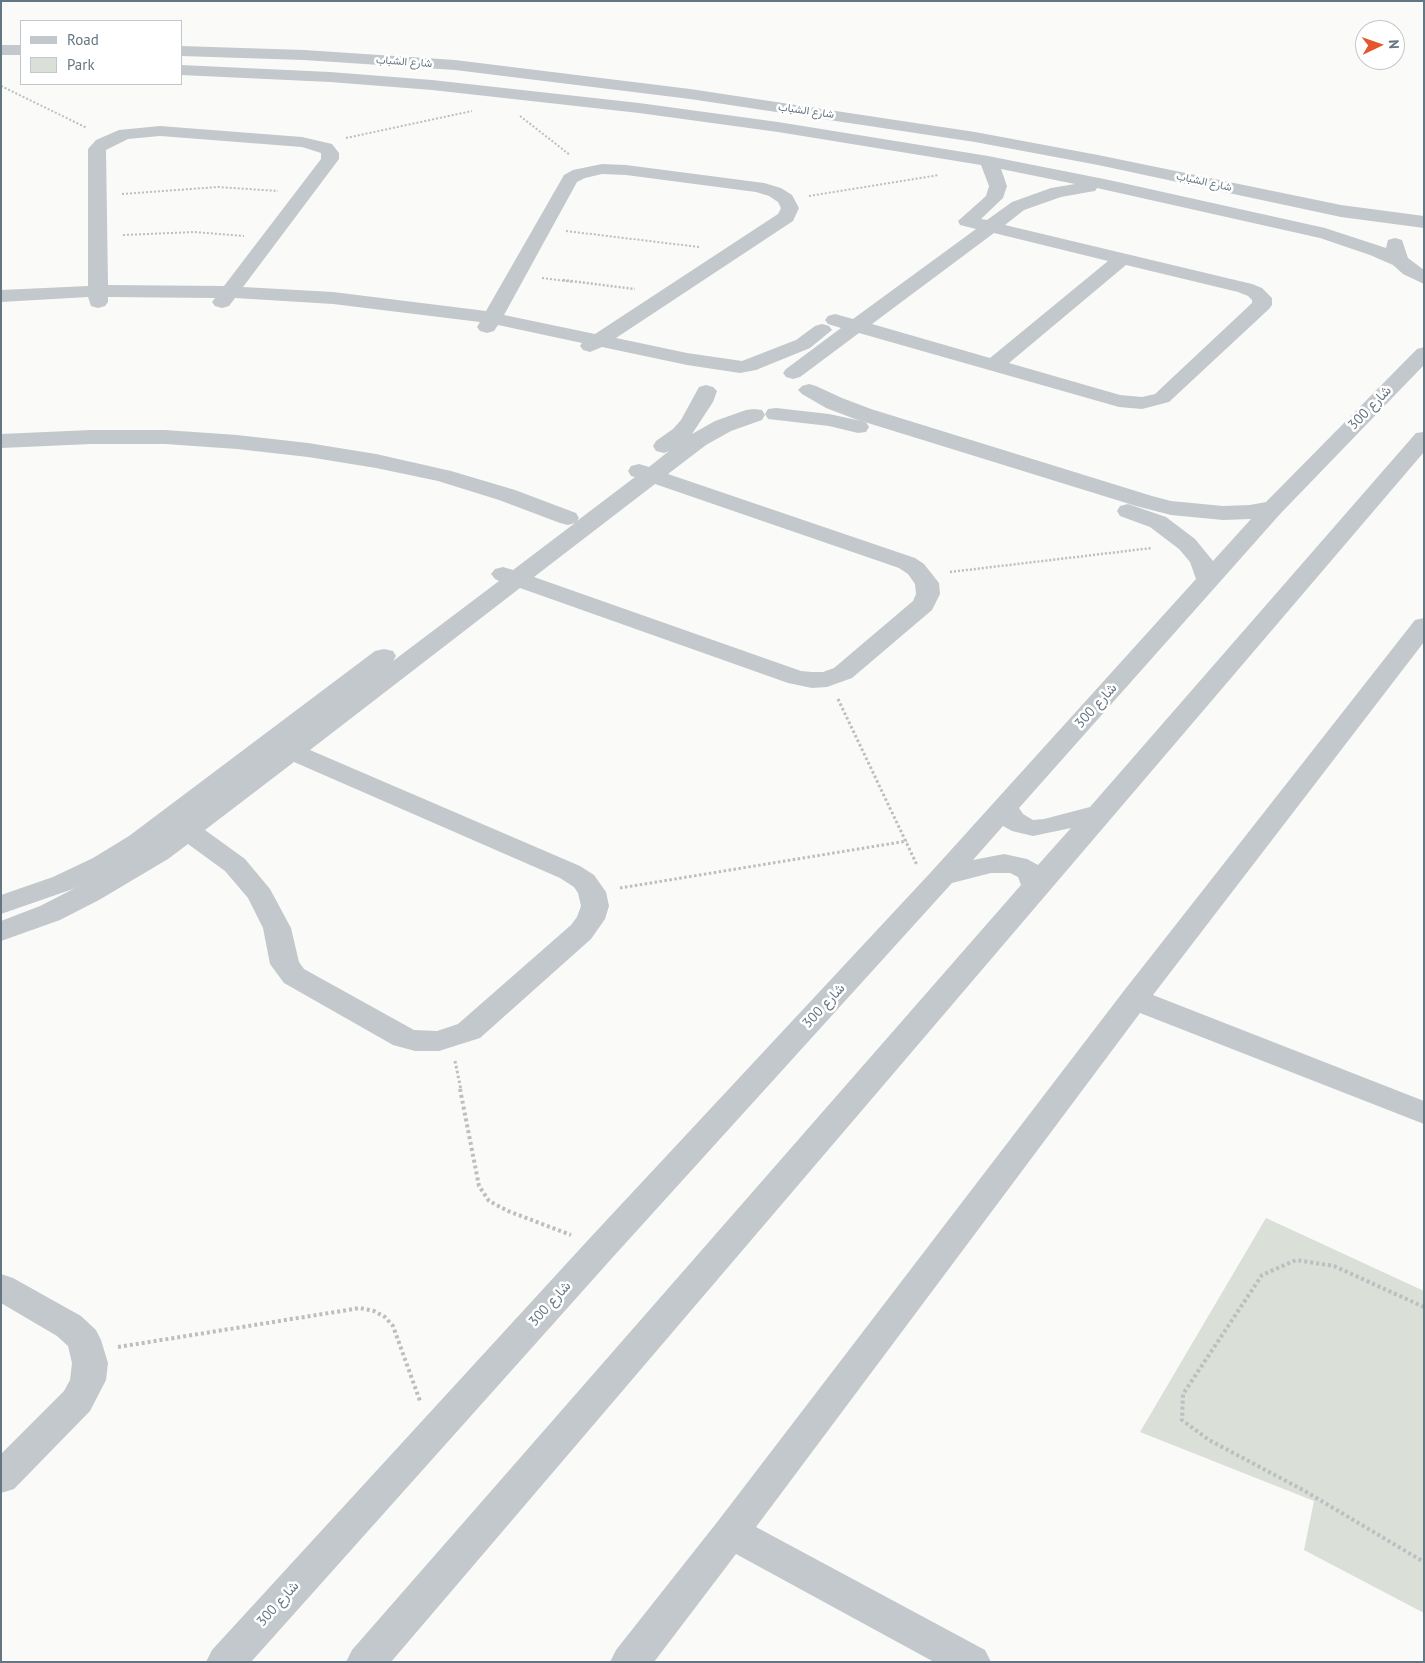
<!DOCTYPE html>
<html>
<head>
<meta charset="utf-8">
<style>
	body { margin:0 }
	#map { position:relative; width:1425px; height:1663px; overflow:hidden; background:#fafaf8; font-family:"PT Sans",sans-serif }
	canvas { display:block }
	.frame { position:absolute; inset:0; border:2px solid #657683; pointer-events:none }
	.legend { position:absolute; left:20px; top:20px; width:162px; height:65px; box-sizing:border-box; background:#fff; border:1px solid #c1c8cd; margin:0; padding:6px 9px; list-style:none; font-size:15px; color:#657683 }
	.legend li { display:flex; align-items:center; gap:10px; height:25px }
	.legend b { width:25px; border:1px solid #c1c8cd }
	.north { position:absolute; left:1355px; top:20px; width:50px; height:50px; box-sizing:border-box; background:#fff; border:1px solid #c1c8cd; border-radius:50%; rotate:87deg; font-size:14px; font-weight:700; line-height:20px; text-align:center; color:#657683 }
	.north::after { content:''; display:block; margin:auto; width:18px; height:22px; background:#e4572e; clip-path:polygon(50% 0,100% 100%,50% 72%,0 100%) }
</style>
</head>
<body>
<div id="map">
<canvas width="1425" height="1663"></canvas>
<div class="frame"></div>
<ul class="legend">
<li><b style="height:6px;background:#c3c8cc"></b>Road</li>
<li><b style="height:14px;background:#dadfd7"></b>Park</li>
</ul>
<div class="north">N</div>
</div>
<script>
const c = document.querySelector('canvas').getContext('2d');
c.lineJoin = 'round';
function paint(path, color) { c.fillStyle = color; c.fill(path, 'evenodd'); }
const shape = rows => new Path2D(rows.map(r => 'M' + r).join(''));
function stroke(path, color, width, dash) { c.strokeStyle = color; c.lineWidth = width; c.lineCap = dash ? 'butt' : 'round'; c.setLineDash(dash || []); c.stroke(path); }
function label(font, color, halo, rows, align = 'center') {
  c.font = font + ' "PT Sans",Vazirmatn,sans-serif'; c.lineWidth = 5; c.setLineDash([]); c.textBaseline = 'middle'; c.strokeStyle = halo; c.fillStyle = color; for (const [text, x, y, turn = 0] of rows) {
    c.save(); c.translate(x, y); c.rotate((+turn || 0) * Math.PI / 180); c.textAlign = isNaN(turn) ? turn : align; if (halo) c.strokeText(text, 0, 0); c.fillText(text, 0, 0); c.restore();
  }
}
paint(shape([
	[1266,1218,1424,1291,1424,1613,1304,1550,1314,1501,1140,1432]
]), '#dadfd7');
stroke(shape([
	[1,86,87,128],
	[520,116,570,155],
	[346,138,472,111],
	[122,194,218,187,278,191],
	[809,196,939,175],
	[566,231,699,247],
	[123,235,194,232,244,236],
	[542,278,573,282]
]), '#bbbfc2', 2, [2, 2]);
stroke(shape([
	[563,280,635,289],
	[950,572,1152,548]
]), '#bbbfc2', 2.5, [2, 2]);
stroke(shape([
	[838,699,917,865],
	[620,888,907,841],
	[455,1061,461,1090]
]), '#bbbfc2', 3, [2.5, 2.5]);
stroke(shape([
	[460,1089,479,1186,489,1201,508,1211,571,1235],
	[1424,1307,1334,1266,1296,1260,1262,1275,1183,1394,1182,1420,1209,1440,1303,1490,1424,1562],
	[118,1347,360,1308,374,1311,385,1317,393,1326,420,1401]
]), '#bbbfc2', 4, [3, 3]);
paint(shape([
	[1,45,21,45,21,55,1,55,1,45],
	[181,46,304,50,455,60,690,89,975,132,1098,155,1341,205,1424,216,1424,228,1341,217,1098,165,975,142,690,99,455,70,304,60,181,56,181,46],
	[181,65,330,72,432,80,639,103,778,122,988,156,1109,180,1325,228,1386,248,1388,240,1395,238,1402,240,1408,258,1424,270,1424,284,1403,274,1393,265,1370,255,1320,238,1097,188,1095,191,1089,192,1061,197,1024,210,1005,225,1252,284,1262,288,1272,298,1272,305,1269,309,1169,402,1142,409,1119,407,859,333,800,377,793,379,786,377,783,373,786,369,841,328,828,324,825,320,828,316,835,314,853,319,976,229,960,225,958,221,986,196,989,186,981,165,778,132,639,113,432,90,330,82,181,75,181,65],
	[1001,169,1075,184,1051,188,1012,202,987,220,981,219,1003,198,1007,186,1001,169],
	[994,233,1108,261,990,358,872,324,994,233],
	[1126,265,1238,292,1248,296,1252,300,1252,303,1155,394,1142,397,1120,395,1009,363,1126,265],
	[160,126,302,137,332,144,339,153,339,159,243,287,333,292,486,311,564,175,573,170,602,164,626,165,764,183,781,188,792,195,799,208,793,221,616,338,687,353,742,361,796,340,815,326,822,324,829,326,832,330,810,348,756,370,740,373,687,365,602,347,590,352,583,350,580,346,582,343,498,325,494,331,487,333,480,331,477,327,480,322,333,304,235,298,229,306,222,308,215,306,212,302,215,298,108,297,108,302,105,306,98,308,91,306,88,297,1,302,1,290,88,286,88,149,96,140,119,130,160,126],
	[160,136,302,147,321,153,321,159,224,286,108,285,106,150,128,139,160,136],
	[602,174,626,175,756,192,769,196,778,202,781,208,778,214,595,334,504,315,577,182,585,178,602,174],
	[1424,347,1424,365,1281,513,1019,808,1023,814,1033,820,1044,819,1090,807,1416,433,1424,432,1424,452,391,1662,346,1662,352,1650,1021,885,1018,877,1010,873,991,873,952,883,613,1257,251,1662,206,1662,212,1650,589,1239,932,871,1196,579,1190,562,1179,549,1150,527,1120,516,1117,511,1120,506,1128,504,1166,517,1195,539,1213,561,1251,519,1223,520,1171,515,1136,506,855,419,826,408,802,394,798,390,802,386,809,384,816,386,842,398,871,409,1152,496,1171,501,1223,506,1250,505,1266,502,1417,349,1424,347],
	[1003,826,1012,831,1033,836,1071,828,1038,865,1027,859,1004,854,973,860,1003,826],
	[706,385,713,387,717,391,713,402,692,434,715,421,746,410,754,409,762,410,765,415,762,420,731,431,706,445,668,474,915,558,924,564,939,583,940,594,932,610,852,678,827,687,812,688,788,683,520,588,310,750,580,866,594,875,606,892,609,906,605,919,591,939,480,1038,439,1051,415,1051,393,1045,284,983,270,964,263,928,248,898,225,871,188,844,168,859,99,900,60,920,1,941,1,921,40,906,89,881,73,889,1,914,1,895,53,877,93,858,129,836,375,651,384,649,393,651,396,656,393,661,499,581,495,579,491,574,495,569,503,567,513,570,575,523,568,525,560,523,499,500,438,481,376,468,308,457,237,449,165,444,91,444,1,448,1,434,91,430,165,430,237,435,308,443,376,454,451,471,515,490,576,513,579,518,577,521,635,477,631,476,628,471,631,466,639,464,649,467,669,451,664,453,656,451,653,446,656,441,673,429,681,420,699,387,706,385],
	[655,484,899,568,908,574,915,584,916,594,913,601,834,668,823,672,812,672,801,671,534,577,655,484],
	[294,762,560,878,574,887,578,893,581,906,577,917,571,925,458,1024,437,1031,414,1030,304,969,299,962,291,928,270,889,245,859,205,830,294,762],
	[776,408,829,414,866,422,869,427,866,432,858,433,829,426,768,419,765,414,768,409,776,408],
	[1424,618,1424,642,1153,995,1424,1101,1424,1124,1140,1013,756,1527,985,1650,991,1662,934,1662,736,1554,654,1662,610,1662,616,1650,718,1521,1123,992,1415,620,1424,618],
	[1,1274,13,1278,81,1316,96,1330,101,1340,108,1363,106,1380,90,1411,14,1489,1,1493,1,1454,64,1391,70,1380,72,1363,68,1346,57,1336,1,1303,1,1274]
]), '#c3c8cc');
label('11px', '#657683', '#fff', [
	["شارع الشباب",404,62,4],
	["شارع الشباب",806,111,8],
	["شارع الشباب",1204,182,12]
]);
label('14px', '#657683', '#fff', [
	["شارع 300",1370,408,-46],
	["شارع 300",1096,706,-48],
	["شارع 300",824,1006,-47],
	["شارع 300",550,1304,-48],
	["شارع 300",278,1604,-48]
]);
</script>
</body>
</html>
